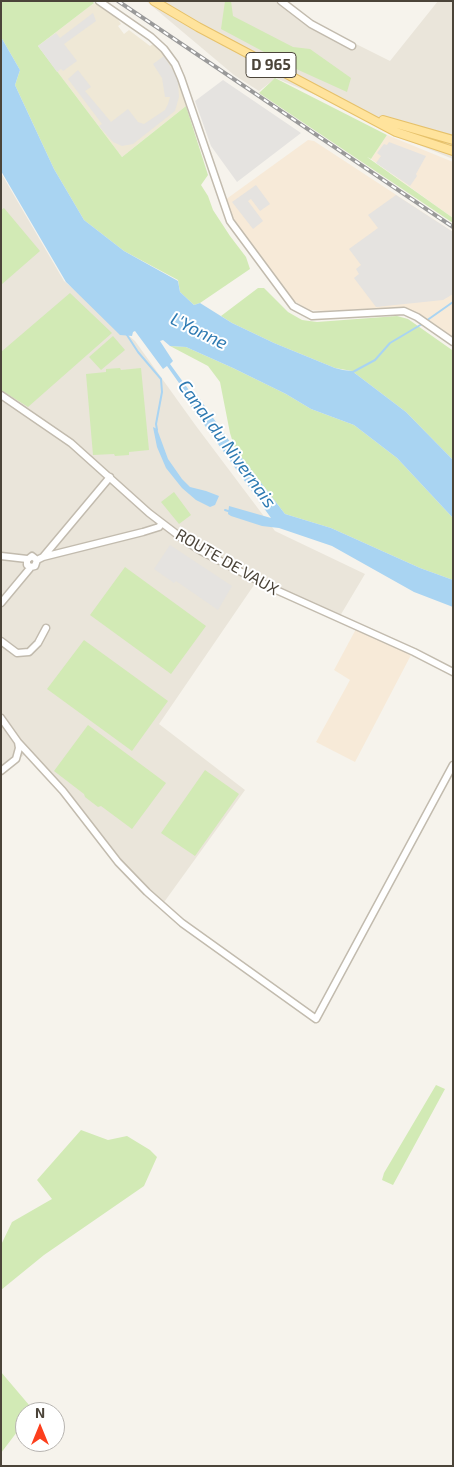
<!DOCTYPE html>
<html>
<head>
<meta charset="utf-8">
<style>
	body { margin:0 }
	#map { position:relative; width:454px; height:1467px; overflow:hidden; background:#f6f3ec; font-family:"Exo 2",sans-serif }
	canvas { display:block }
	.frame { position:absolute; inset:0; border:2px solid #4b4439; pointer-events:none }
	.north { position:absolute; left:15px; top:1402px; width:50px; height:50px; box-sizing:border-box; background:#fff; border:1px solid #b7b4b0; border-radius:50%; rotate:0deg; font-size:14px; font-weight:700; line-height:20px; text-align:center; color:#4b4439 }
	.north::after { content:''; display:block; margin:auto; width:18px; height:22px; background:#fc3f1d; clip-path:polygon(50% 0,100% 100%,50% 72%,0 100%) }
</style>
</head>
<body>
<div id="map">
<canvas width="454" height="1467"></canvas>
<div class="frame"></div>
<div class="north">N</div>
</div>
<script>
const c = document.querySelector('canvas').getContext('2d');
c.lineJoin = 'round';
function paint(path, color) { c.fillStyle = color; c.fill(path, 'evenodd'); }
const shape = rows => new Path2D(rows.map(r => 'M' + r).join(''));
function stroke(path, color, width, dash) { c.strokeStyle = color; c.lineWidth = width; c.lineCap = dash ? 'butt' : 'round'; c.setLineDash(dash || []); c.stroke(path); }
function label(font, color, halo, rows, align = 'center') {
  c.font = font + ' "Exo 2",sans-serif'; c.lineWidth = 4; c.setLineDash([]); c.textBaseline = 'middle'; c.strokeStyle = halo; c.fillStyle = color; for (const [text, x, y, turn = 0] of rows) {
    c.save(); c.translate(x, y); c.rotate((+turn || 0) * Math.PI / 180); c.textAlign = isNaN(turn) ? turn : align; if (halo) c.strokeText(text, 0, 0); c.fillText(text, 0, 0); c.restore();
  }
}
paint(shape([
	[146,1,284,1,320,26,390,61,438,1,453,1,453,159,385,131,325,99,276,78,259,91,234,75],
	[1,173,64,281,135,341,196,426,275,531,365,574,337,621,254,585,159,724,245,790,162,905,25,754,1,775]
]), '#eae5da');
paint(shape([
	[387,135,453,162,453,218,371,159],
	[308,140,314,141,453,232,453,338,414,311,396,308,325,311,309,310,291,299,233,219,225,200],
	[356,629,411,655,355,762,316,742,350,680,334,670]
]), '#f7ead8');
paint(shape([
	[94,3,117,18,121,24,118,26,124,34,129,30,150,46,153,44,164,55,176,73,186,106,122,157,38,46]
]), '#efe8d6');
paint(shape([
	[1,1,92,1,94,3,38,46,122,157,186,106,208,175,201,185,208,196,213,210,230,236,246,257,250,269,200,303,194,305,180,292,178,280,124,251,84,220,54,169,15,85,20,70,1,37],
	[225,1,231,1,233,16,293,47,310,49,351,78,347,92,294,68,221,29],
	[275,78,387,135,371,159,367,157,453,218,453,223,259,93],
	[4,208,40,251,1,285,1,210],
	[258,288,264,288,288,312,302,320,317,322,397,316,408,319,452,350,453,460,406,412,352,371,335,368,274,343,232,323,221,316],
	[70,293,112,333,28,407,1,390,1,352],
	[113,336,125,350,101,370,89,357],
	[170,346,186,347,233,368,286,394,311,409,354,425,397,458,453,518,453,580,420,568,331,528,285,514,235,449,230,433,220,382,208,366],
	[120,368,121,370,141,368,149,450,129,452,129,455,115,456,114,454,93,455,86,374,106,372,106,369],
	[174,492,191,515,179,524,161,502],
	[125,567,206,626,171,674,90,615],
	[84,640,168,701,132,751,47,689],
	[88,725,166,783,132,829,101,806,98,807,85,797,84,794,54,771],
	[205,770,239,794,195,856,161,833],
	[436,1085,445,1089,393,1185,382,1180,384,1173],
	[81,1130,108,1140,127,1136,150,1150,157,1157,144,1186,44,1255,1,1290,1,1245,12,1222,52,1199,37,1180],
	[1,1372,35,1412,25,1412,25,1431,20,1428,1,1453]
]), '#d2eab5');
paint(shape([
	[93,13,96,21,64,44,77,61,63,71,61,69,57,72,38,46,56,33,60,38],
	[164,56,175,74,178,82,179,97,175,111,133,144,122,146,113,142,99,126,102,124,68,79,78,70,91,87,85,91,111,122,128,109,138,122,144,124,165,110,168,104,170,97,165,97,162,78,153,64],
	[223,80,301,133,237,182,211,146,195,101],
	[389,142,426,156,416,174,417,176,410,186,376,163,381,156,377,153,384,144,387,145],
	[256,185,270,204,260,211,251,199,248,201,263,221,253,229,232,202],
	[396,195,453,232,453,294,443,300,376,307,354,278,359,274,356,269,361,265,349,249,378,228,368,215],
	[170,545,232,586,218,610,176,581,174,583,154,569]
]), '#e5e3e0');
paint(shape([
	[1,37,20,70,15,85,21,98,54,169,84,220,124,251,178,281,180,292,194,305,200,303,232,323,274,343,335,368,343,370,352,371,406,412,453,460,453,518,397,458,354,425,311,409,286,394,233,368,186,347,170,346,163,340,160,341,173,361,170,364,194,397,197,395,235,449,285,514,331,528,420,568,453,580,453,607,414,592,332,546,279,528,262,526,231,516,228,514,229,506,271,518,188,402,191,400,167,366,163,369,135,331,133,332,132,336,120,335,66,282,1,171],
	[153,427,157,429,168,459,182,479,190,487,206,491,219,496,215,505,210,507,196,500,182,488,166,468,157,447]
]), '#a9d4f2');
stroke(shape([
	[426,321,453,302],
	[127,335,138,352,161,379,162,392,156,424,157,430],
	[351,373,375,360,390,343,422,324],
	[225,510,231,512]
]), '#a9d4f2', 2);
const minor = shape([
	[99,1,151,37,164,49,175,64,181,78,230,221,293,306,312,316,404,311,417,317,453,342],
	[281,1,311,24,352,46],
	[1,395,71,443,149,513,187,542,201,551,274,589,414,652,453,672],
	[1,556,27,559],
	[43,557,110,477],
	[37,560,43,557,143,532,159,527,162,523],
	[1,603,31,567,35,566,37,560,32,556,27,560,27,565,31,567],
	[1,641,17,653,29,652,38,643,46,628],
	[1,718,18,742,19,748,16,759,1,771],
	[18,742,63,791,118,862,147,892,182,923,316,1019,453,765]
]);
const major = shape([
	[154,1,198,27,396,132,453,151],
	[383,120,453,140]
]);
stroke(minor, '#c2bbae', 9);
stroke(major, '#e6c16a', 10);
stroke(minor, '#fff', 6);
stroke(major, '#ffe39c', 8);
const rail = shape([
	[118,1,453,227]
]);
stroke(rail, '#9a9a9a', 4);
stroke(rail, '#fff', 2, [5.5]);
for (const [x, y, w] of [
	[271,65,50]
]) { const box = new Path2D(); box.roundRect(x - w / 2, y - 12.5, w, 25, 4); c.fillStyle = '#fff'; c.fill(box); stroke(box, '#4b4439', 1); }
label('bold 15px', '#4b4439', null, [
	["D 965",271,65]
]);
label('16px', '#4b4439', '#fff', [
	["ROUTE DE VAUX",227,562,30]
]);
label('italic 18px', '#2e7ab2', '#fff', [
	["L'Yonne",199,331,26],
	["Canal du Nivernais",227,444,54]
]);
</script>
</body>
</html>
